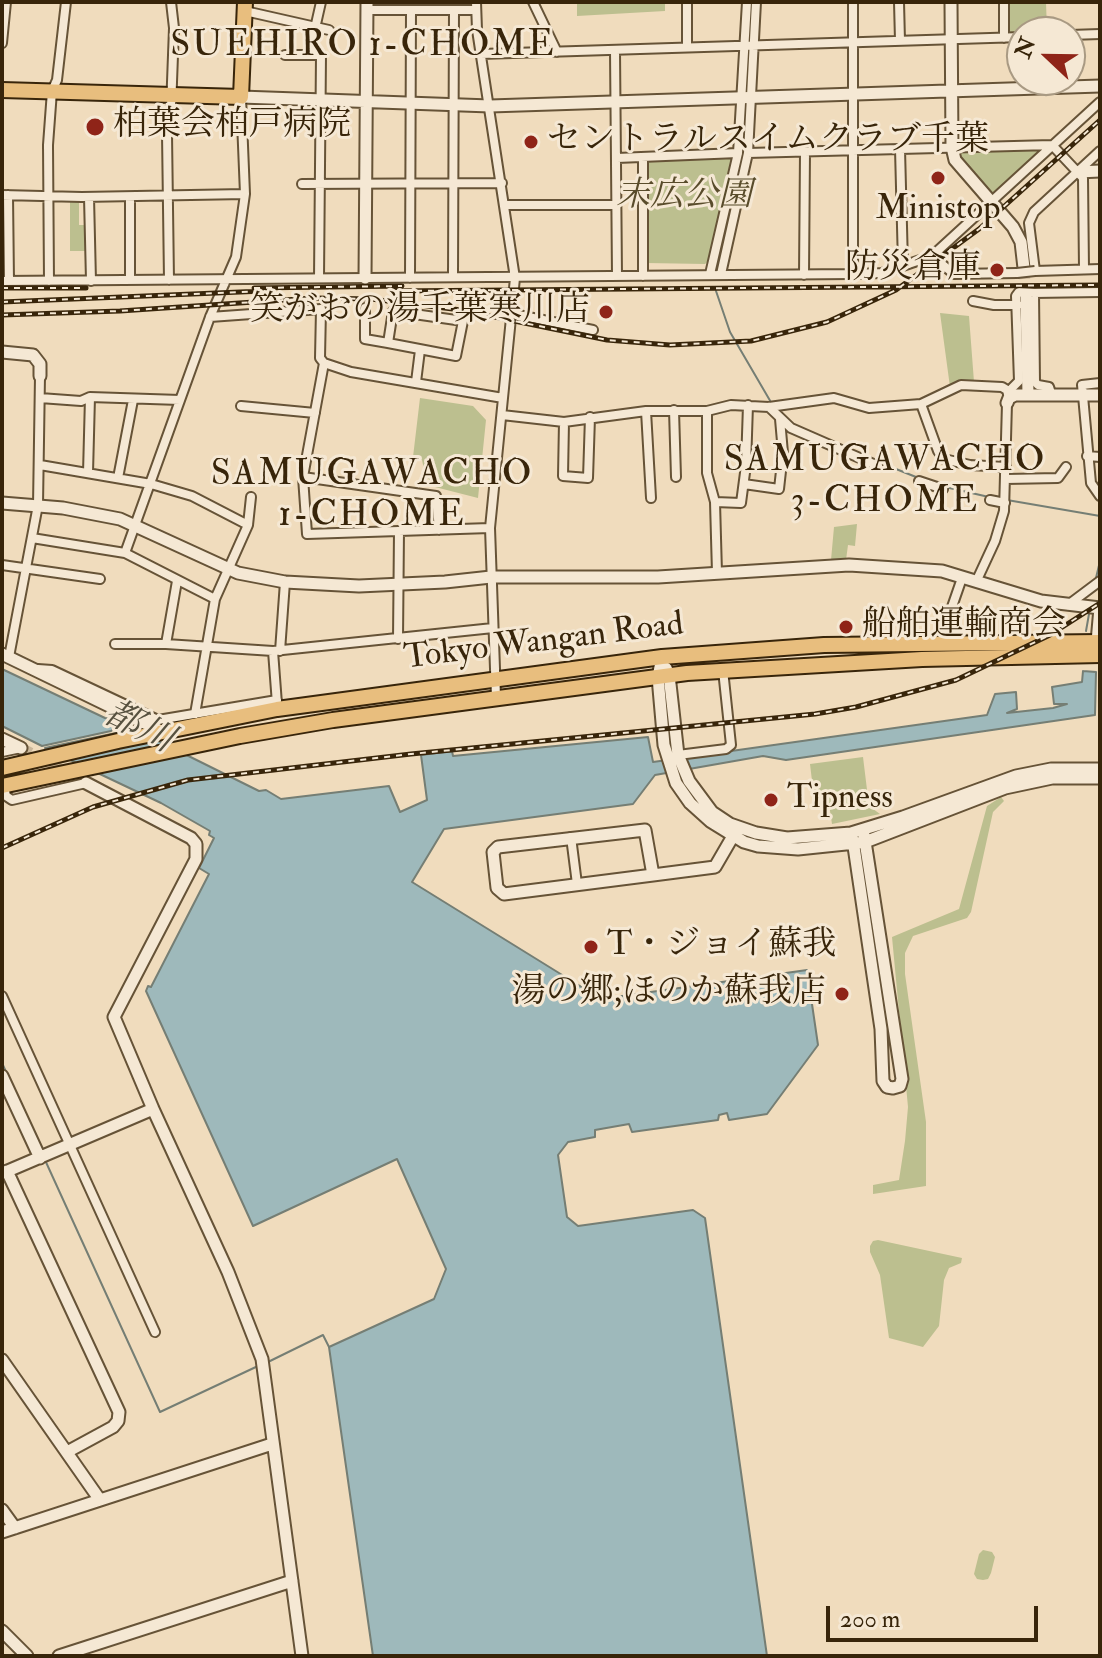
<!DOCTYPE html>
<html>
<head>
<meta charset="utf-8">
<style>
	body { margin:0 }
	#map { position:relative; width:1102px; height:1658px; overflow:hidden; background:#f0dcbd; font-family:"IM FELL Double Pica",serif }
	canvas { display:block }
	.frame { position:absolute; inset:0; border:4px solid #38250a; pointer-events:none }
	.north { position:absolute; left:1006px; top:16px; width:80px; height:80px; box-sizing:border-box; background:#f5e8d4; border:2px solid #a99a83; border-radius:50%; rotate:292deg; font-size:22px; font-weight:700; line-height:32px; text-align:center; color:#38250a }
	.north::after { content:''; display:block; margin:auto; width:28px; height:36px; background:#8f2418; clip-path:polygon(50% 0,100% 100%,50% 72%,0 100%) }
	.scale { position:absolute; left:826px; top:1606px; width:212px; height:36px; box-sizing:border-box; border:4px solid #38250a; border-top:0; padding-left:10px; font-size:24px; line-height:28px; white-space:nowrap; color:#38250a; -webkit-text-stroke:6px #f5e8d4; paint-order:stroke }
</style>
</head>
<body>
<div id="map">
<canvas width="1102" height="1658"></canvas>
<div class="frame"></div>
<div class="north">N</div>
<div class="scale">200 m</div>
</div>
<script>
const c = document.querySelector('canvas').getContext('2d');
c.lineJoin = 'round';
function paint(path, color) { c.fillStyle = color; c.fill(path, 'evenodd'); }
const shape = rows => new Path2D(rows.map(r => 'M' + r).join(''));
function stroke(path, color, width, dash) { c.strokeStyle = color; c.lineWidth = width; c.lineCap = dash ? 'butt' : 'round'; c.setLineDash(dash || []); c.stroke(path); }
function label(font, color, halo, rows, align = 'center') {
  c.font = font + ' "IM FELL Double Pica","Noto Serif JP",serif'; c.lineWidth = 6; c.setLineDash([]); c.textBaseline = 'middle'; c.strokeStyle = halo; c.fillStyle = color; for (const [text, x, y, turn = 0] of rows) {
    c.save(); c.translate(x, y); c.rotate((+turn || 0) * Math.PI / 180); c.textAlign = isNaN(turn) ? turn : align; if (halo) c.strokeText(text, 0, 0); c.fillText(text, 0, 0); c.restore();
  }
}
paint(shape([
	[577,2,665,2,665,11,577,16],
	[1007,2,1046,2,1047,32,1010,34,1007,31],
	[1038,148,1040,151,996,192,991,192,962,162,959,153,962,150],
	[730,157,734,162,710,260,705,264,646,263,647,160],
	[70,200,79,200,79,225,88,225,88,251,70,251],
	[940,313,969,316,974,382,950,387],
	[420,398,473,406,486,420,478,498,435,487,425,474,422,460,413,457],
	[857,524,855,546,848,545,846,560,831,560,834,527],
	[863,757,869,806,880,814,832,824,829,804,815,806,810,764],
	[1001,797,1004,801,993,812,971,912,967,918,913,936,905,953,905,974,926,1122,926,1186,873,1194,873,1185,899,1180,905,1141,908,1107,892,937,959,909,987,806],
	[878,1240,962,1258,961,1263,949,1268,944,1280,939,1326,923,1347,889,1338,880,1275,870,1252,870,1246,873,1241],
	[983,1550,992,1552,995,1557,991,1573,988,1579,983,1580,977,1579,974,1574,979,1554]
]), '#bcbf8f');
const water = shape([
	[2,669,105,718,115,719,117,726,111,731,42,746,2,726,2,669],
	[1083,671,1096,672,1095,715,786,760,763,756,655,775,633,804,444,829,412,882,601,999,807,970,818,1045,767,1114,729,1120,727,1113,719,1115,718,1120,632,1132,629,1124,595,1130,595,1137,568,1142,558,1155,567,1217,578,1226,693,1210,705,1218,767,1656,373,1656,329,1347,434,1299,446,1269,397,1159,253,1226,146,991,148,986,151,987,209,874,199,868,214,838,209,835,210,831,161,803,45,748,116,733,121,726,120,722,259,791,266,790,281,799,389,786,400,812,427,800,421,755,452,751,453,756,648,737,653,762,987,715,995,694,1016,692,1017,709,1007,713,1053,708,1067,704,1054,704,1052,687,1082,682,1083,671]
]);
paint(water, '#9eb9bb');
stroke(water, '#757e74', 2);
stroke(shape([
	[747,94,749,57],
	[718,265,742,157,747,101],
	[716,291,730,332,772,404],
	[881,463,916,477],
	[945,487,989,497],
	[1007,500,1100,516],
	[1096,578,1100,561],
	[1086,631,1089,614],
	[2,1063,7,1074],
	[45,1160,160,1412,258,1366],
	[268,1362,323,1335,329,1347]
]), '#757e74', 2);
stroke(shape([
	[1024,268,1026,297],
	[21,748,86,783]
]), '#cbb799', 11, [11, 5.5]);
const minor = shape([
	[476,2,477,30,515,278,490,528,496,697],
	[533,2,557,52],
	[687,2,687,47],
	[853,2,853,274],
	[899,2,900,41],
	[1004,2,1004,38],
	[367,10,476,10],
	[245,11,329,30],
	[1070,35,1100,34],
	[2,43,6,2],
	[615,51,617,276],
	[481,54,1022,37],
	[285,55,321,55,319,278],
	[309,55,321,2],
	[900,149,903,265],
	[1100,151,1034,212,1029,223,1035,271,1100,269],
	[748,153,1052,145,1083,178,1084,269],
	[643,157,643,276],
	[617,158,738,153],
	[302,184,502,183],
	[2,195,82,197,245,194],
	[8,195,9,281],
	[89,197,91,281],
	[130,197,130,280],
	[505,205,616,205],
	[932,256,1100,102],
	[710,274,738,153,747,2],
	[721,274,748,153,756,2],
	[804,275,805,152],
	[453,277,454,10],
	[410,278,411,10],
	[169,280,167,134,171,109,174,28,171,2],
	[2,281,853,274,882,273,932,256,954,274,1017,273],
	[49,281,48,145,52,91,57,80,66,2],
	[1034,293,1100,292],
	[973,301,994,305,1018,305],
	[365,308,365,339,388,343],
	[393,311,463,321,456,356,388,343,393,311],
	[513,314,593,330],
	[210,317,321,309,320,358,324,363,351,372,503,398],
	[324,363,303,477,307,534,490,528],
	[416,382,420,350],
	[1100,383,1082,385,1091,483,1100,496],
	[1009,397,1012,388,1019,381,1016,296,1019,292,1034,293,1035,382,1038,385,1049,387,1052,396],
	[40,398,81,401,90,397,180,400],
	[921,404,938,451,944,459,970,465,1006,467],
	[241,406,315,413],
	[769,407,791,428,878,466],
	[674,410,676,477],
	[646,411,651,498],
	[707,411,707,473,715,502,717,573],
	[502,415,564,422,646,411,707,411,731,405,769,407,834,398,869,408,921,404,961,385,1002,387,1007,390,1009,398],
	[564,422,563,476,588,478,590,417],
	[1087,456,1100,457],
	[40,465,151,484,192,496,248,525],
	[88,473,90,397],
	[303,477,436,496,439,530],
	[118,478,133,400],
	[1006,479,1058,478,1066,467],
	[919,481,943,489],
	[744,484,779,489,783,453,780,419],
	[990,500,1005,503],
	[715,502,741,503,746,465,748,405],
	[32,538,125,553,215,599],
	[125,553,210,317,236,257,245,194,241,97],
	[2,565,100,579],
	[976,582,995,541,1004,511,1007,403],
	[1068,605,1100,581],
	[398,639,399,531],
	[115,644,166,644,273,651,493,628],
	[166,644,177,581],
	[944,644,945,627,962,578],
	[273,651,277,704],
	[280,651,285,582],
	[9,657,38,505,40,376],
	[38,669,52,670,158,720,277,700],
	[195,714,215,599,248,525,251,497],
	[2,752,21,748],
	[678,755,726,749,731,745,723,670],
	[4,786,6,796,12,800,86,783],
	[571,837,577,884],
	[2,996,155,1332]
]);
const tertiary = shape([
	[951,2,952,147,955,160,1013,227,1021,242,1024,268],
	[241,97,490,106,1100,86],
	[1078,172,1100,171],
	[365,278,367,2],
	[1026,297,1028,395],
	[2,352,33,355,40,364,40,376],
	[1007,403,1009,398,1015,395,1100,395],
	[2,503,63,508,120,519,238,573,285,582,359,586,445,582,491,577,658,577,849,565,942,571,1041,601,1100,608],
	[1097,642,1100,608],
	[2,654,163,732],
	[662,657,658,677,664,745,676,783,690,803,710,821,744,842,758,846,798,849,865,842,1005,788,1052,778,1100,778],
	[666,668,669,675,678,755,689,781,712,812,730,824,756,833,787,838,851,833,903,817,1016,776,1051,769,1100,769],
	[2,739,21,748],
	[86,783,191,838,196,844,196,859,114,1017,153,1109,228,1272,262,1359,302,1656],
	[853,840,881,1029,883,1081,887,1087,893,1088,900,1086,902,1079,864,835],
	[653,875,645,830,498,847,493,852,497,888,504,894,653,875,715,867,733,836],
	[2,1076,40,1158],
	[7,1171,119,1412,118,1421,113,1427,67,1452],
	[3,1173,153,1109],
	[2,1360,100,1500],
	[2,1510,15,1528],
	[2,1532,272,1444],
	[2,1631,27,1656],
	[59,1656,292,1581]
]);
const primary = shape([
	[2,90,241,97,245,2]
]);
const trunk = shape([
	[2,768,118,741,277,709,662,657,824,645,1100,642],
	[2,786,240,736,333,720,687,673,922,659,1100,655]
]);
stroke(minor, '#665337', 12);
stroke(tertiary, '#665337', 15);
stroke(primary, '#38250a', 18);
stroke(trunk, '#38250a', 18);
stroke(minor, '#f5e8d4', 8);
stroke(tertiary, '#f5e8d4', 11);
stroke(primary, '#e8be7e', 14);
stroke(trunk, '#e8be7e', 14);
const rail = shape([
	[2,288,86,288],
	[254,288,402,286],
	[392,291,1100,285],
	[2,302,264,291],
	[2,315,120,311,314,298,371,299,461,310,607,340,670,345,751,341,827,322,896,290,979,229,1100,120],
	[2,848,93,807,188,780,411,754,815,714,856,707,956,680,1050,635,1100,603]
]);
stroke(rail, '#38250a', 5);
stroke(rail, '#f5e8d4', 2, [6]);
const minorBridge = shape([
	[1017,273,1035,271]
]);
stroke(minorBridge, '#665337', 12, []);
stroke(minorBridge, '#f5e8d4', 8);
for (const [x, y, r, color] of [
	[95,127,10,"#8f2418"],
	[531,142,8,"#8f2418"],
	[938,178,8,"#8f2418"],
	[997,270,8,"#8f2418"],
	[606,312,8,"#8f2418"],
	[846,627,8,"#8f2418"],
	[771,800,8,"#8f2418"],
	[591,947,8,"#8f2418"],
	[842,994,8,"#8f2418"]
]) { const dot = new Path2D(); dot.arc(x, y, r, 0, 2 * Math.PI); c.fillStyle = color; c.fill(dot); stroke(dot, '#f5e8d4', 3); }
label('34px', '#38250a', '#f5e8d4', [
	["柏葉会柏戸病院",113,127],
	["セントラルスイムクラブ千葉",547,142],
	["Ministop",938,211,"center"],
	["防災倉庫",981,270,"right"],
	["笑がおの湯千葉寒川店",590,312,"right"],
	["船舶運輸商会",862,627],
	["Tipness",787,800],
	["T・ジョイ蘇我",607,947],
	["湯の郷;ほのか蘇我店",826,994,"right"]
], 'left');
label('italic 34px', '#594c2b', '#f5e8d4', [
	["末広公園",684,198]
]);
label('34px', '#38250a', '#f5e8d4', [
	["Tokyo Wangan Road",544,643,-7]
]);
c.letterSpacing = '2px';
label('36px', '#38250a', '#f5e8d4', [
	["SUEHIRO 1-CHOME",363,47],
	["SAMUGAWACHO",885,462],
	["3-CHOME",885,503],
	["SAMUGAWACHO",372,476],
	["1-CHOME",372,517]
]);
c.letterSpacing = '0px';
label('italic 36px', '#57513f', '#f5e8d4', [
	["都川",138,729,26]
]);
</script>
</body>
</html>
